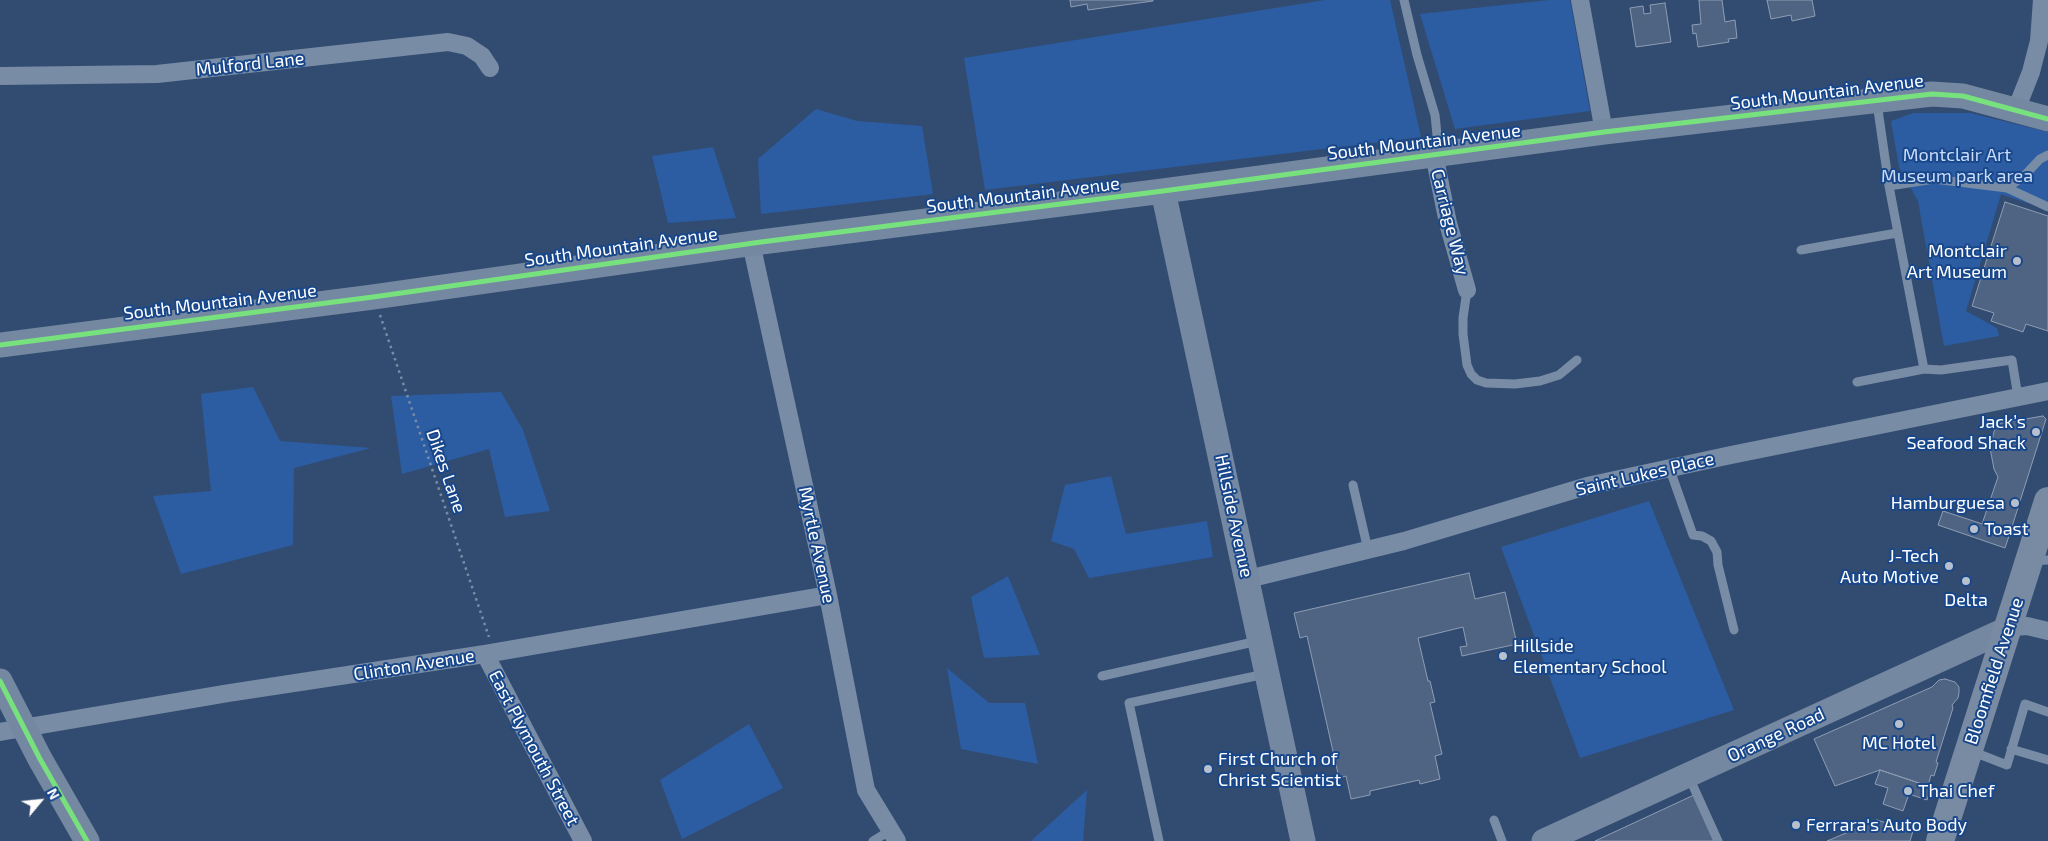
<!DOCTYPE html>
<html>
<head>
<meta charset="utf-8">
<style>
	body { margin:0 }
	#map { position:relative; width:2048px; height:841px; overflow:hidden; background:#324c71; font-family:"Exo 2",sans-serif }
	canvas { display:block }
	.north { position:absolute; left:15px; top:776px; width:50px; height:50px; -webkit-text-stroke:4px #18478b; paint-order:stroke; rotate:62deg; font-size:14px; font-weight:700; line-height:20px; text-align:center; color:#fff }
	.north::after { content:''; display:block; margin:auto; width:18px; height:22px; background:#fff; clip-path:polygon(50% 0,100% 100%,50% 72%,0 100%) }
</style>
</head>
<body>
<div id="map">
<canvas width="2048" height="841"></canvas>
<div class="north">N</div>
</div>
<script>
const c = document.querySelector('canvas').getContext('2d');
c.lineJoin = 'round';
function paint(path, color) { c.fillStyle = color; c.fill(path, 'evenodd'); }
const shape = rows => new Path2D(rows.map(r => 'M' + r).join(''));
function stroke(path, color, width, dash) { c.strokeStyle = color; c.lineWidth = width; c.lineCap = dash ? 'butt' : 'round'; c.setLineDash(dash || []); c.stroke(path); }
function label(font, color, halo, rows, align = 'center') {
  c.font = font + ' "Exo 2",sans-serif'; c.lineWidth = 4; c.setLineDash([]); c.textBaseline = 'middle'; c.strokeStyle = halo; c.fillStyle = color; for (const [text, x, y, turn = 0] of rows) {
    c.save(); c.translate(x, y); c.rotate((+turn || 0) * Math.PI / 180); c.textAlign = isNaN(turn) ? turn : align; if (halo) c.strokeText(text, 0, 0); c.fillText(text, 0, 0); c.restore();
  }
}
paint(shape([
	[1325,0,1390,0,1421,137,985,190,964,58],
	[1549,0,1570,0,1590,111,1455,129,1420,14],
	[816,109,857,121,922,126,933,194,761,214,758,159],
	[1913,113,1970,113,2048,132,2048,210,2001,194,1966,311,1997,328,1999,336,1944,346,1918,201,1899,167,1891,121],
	[713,147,736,218,668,223,652,156],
	[253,387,280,441,371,448,294,468,293,545,181,574,153,496,211,491,201,394],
	[501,392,523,430,550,511,505,517,489,449,402,474,391,396],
	[1111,476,1126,534,1207,521,1213,557,1089,578,1074,549,1051,541,1065,485],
	[1649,501,1734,710,1580,758,1501,547],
	[1008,576,1040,655,984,658,971,597],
	[947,668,989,703,1025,703,1038,764,961,749],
	[749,724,783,788,682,839,660,780],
	[1087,790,1083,841,1031,841]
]), '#2c5da2');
const building = shape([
	[1070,0,1153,0,1153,1,1088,10,1087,4,1071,7,1070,0],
	[1699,0,1722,0,1725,22,1735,20,1737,38,1728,39,1729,42,1698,47,1696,33,1693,34,1692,25,1701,24,1699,0],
	[1767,0,1812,0,1815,16,1792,21,1791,15,1771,19,1767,0],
	[1665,3,1671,42,1636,47,1630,8,1643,6,1644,14,1651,13,1650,5,1665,3],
	[2005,202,2048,216,2048,331,2026,324,2023,332,1991,321,1994,313,1972,306,2005,202],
	[2043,416,2046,419,2010,533,1982,524,1998,477,1994,469,1990,448,1996,424,2043,416],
	[1943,511,2010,533,2005,548,1938,525,1943,511],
	[1469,573,1475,599,1505,592,1517,644,1462,656,1460,647,1467,646,1463,627,1418,638,1428,681,1430,681,1435,702,1430,703,1442,754,1435,756,1440,779,1420,784,1419,780,1370,791,1370,795,1351,799,1346,776,1339,778,1307,636,1300,638,1294,613,1469,573],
	[1945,679,1955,682,1959,687,1959,693,1958,698,1952,705,1953,708,1936,762,1938,763,1934,776,1931,775,1928,786,1880,770,1835,786,1814,739,1932,687,1939,680,1945,679],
	[1880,770,1931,787,1927,800,1909,794,1903,811,1883,804,1888,788,1875,784,1880,770],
	[1694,795,1715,841,1595,841,1694,795],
	[1877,820,1913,831,1910,841,1827,841,1877,820]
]);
paint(building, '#4f6482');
stroke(building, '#8e9db4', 1);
stroke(shape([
	[380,315,489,637]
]), '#798ca6', 2.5, [2.5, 4]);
stroke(shape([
	[1404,0,1417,55,1435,115,1438,145,1435,152],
	[1877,103,1889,186,1924,369,1941,370,2012,360,2018,397],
	[1889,186,1934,179,2007,188,2048,207],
	[2007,188,2025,175,2040,159,2048,155],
	[1801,250,1897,233],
	[1467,290,1463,318,1463,334,1467,365,1471,374,1477,380,1486,383,1515,384,1540,381,1559,375,1577,360],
	[1857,382,1924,369],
	[1669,467,1693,535,1702,536,1711,541,1717,552,1718,565,1734,630],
	[1353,485,1368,550],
	[2032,561,2048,560],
	[1102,676,1258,641],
	[2011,749,2048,760],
	[1971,751,2007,765,2025,704,2048,712],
	[1689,777,1718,841],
	[1494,820,1502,841],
	[873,841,891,830],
	[1159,841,1129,703,1265,674]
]), '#798ca6', 9);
stroke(shape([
	[1580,0,1604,132],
	[0,76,157,74,448,42,467,46,482,56,490,68],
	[2016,110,2031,72,2039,41,2042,0],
	[1434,154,1448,223,1467,290],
	[751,243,828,595,866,790,897,841],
	[1248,579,1404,541,1587,486,1731,455,2048,391],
	[2007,629,2014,627,2027,626,2048,631],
	[485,654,583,841],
	[0,732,229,693,485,654,828,595]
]), '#798ca6', 18);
stroke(shape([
	[1163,191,1303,841],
	[0,345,373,297,761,242,1163,191,1604,132,1932,94,1963,96,2048,119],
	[0,681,40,759,87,841],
	[1544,841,2007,629]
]), '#7588a1', 25);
stroke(shape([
	[1940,841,2048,501]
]), '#798aa3', 28);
stroke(shape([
	[0,345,373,297,761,242,1163,191,1604,132,1932,94,1963,96,2048,119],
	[0,681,40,759,87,841]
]), '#77e17e', 5);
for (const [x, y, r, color] of [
	[2017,261,5,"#b7c0cd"],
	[2036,432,5,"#b7c0cd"],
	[2015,503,5,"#b7c0cd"],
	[1974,529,5,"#b7c0cd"],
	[1949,566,5,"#b7c0cd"],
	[1966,581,5,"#b7c0cd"],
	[1503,656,5,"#b7c0cd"],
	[1899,724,5,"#b7c0cd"],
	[1208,769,5,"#b7c0cd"],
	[1908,791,5,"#b7c0cd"],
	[1796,825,5,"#b7c0cd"]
]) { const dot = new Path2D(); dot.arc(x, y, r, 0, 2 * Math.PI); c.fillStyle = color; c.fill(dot); stroke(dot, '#18478b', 2); }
label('18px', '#fff', '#18478b', [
	["Mulford Lane",250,64,-6],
	["South Mountain Avenue",1827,92,-7],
	["South Mountain Avenue",1424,142,-7],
	["South Mountain Avenue",1023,195,-7],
	["Carriage Way",1450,222,76],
	["South Mountain Avenue",621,247,-8],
	["South Mountain Avenue",220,302,-7],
	["Dikes Lane",446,471,71],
	["Saint Lukes Place",1645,474,-13],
	["Hillside Avenue",1234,516,78],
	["Myrtle Avenue",817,545,78],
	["Clinton Avenue",414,665,-9],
	["Bloomfield Avenue",1994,671,-72],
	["Orange Road",1776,735,-25],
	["East Plymouth Street",534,748,62]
]);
label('18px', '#c9ddfa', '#18478b', [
	["Montclair Art",1957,155],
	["Museum park area",1957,176]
]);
label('18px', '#fff', '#18478b', [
	["Montclair",2007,251,"right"],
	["Art Museum",2007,272,"right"],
	["Jack’s",2026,422,"right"],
	["Seafood Shack",2026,443,"right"],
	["Hamburguesa",2005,503,"right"],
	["Toast",1984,529],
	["J-Tech",1939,556,"right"],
	["Auto Motive",1939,577,"right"],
	["Delta",1966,600,"center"],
	["Hillside",1513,646],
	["Elementary School",1513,667],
	["MC Hotel",1899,743,"center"],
	["First Church of",1218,759],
	["Christ Scientist",1218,780],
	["Thai Chef",1918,791],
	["Ferrara's Auto Body",1806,825]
], 'left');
</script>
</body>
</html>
